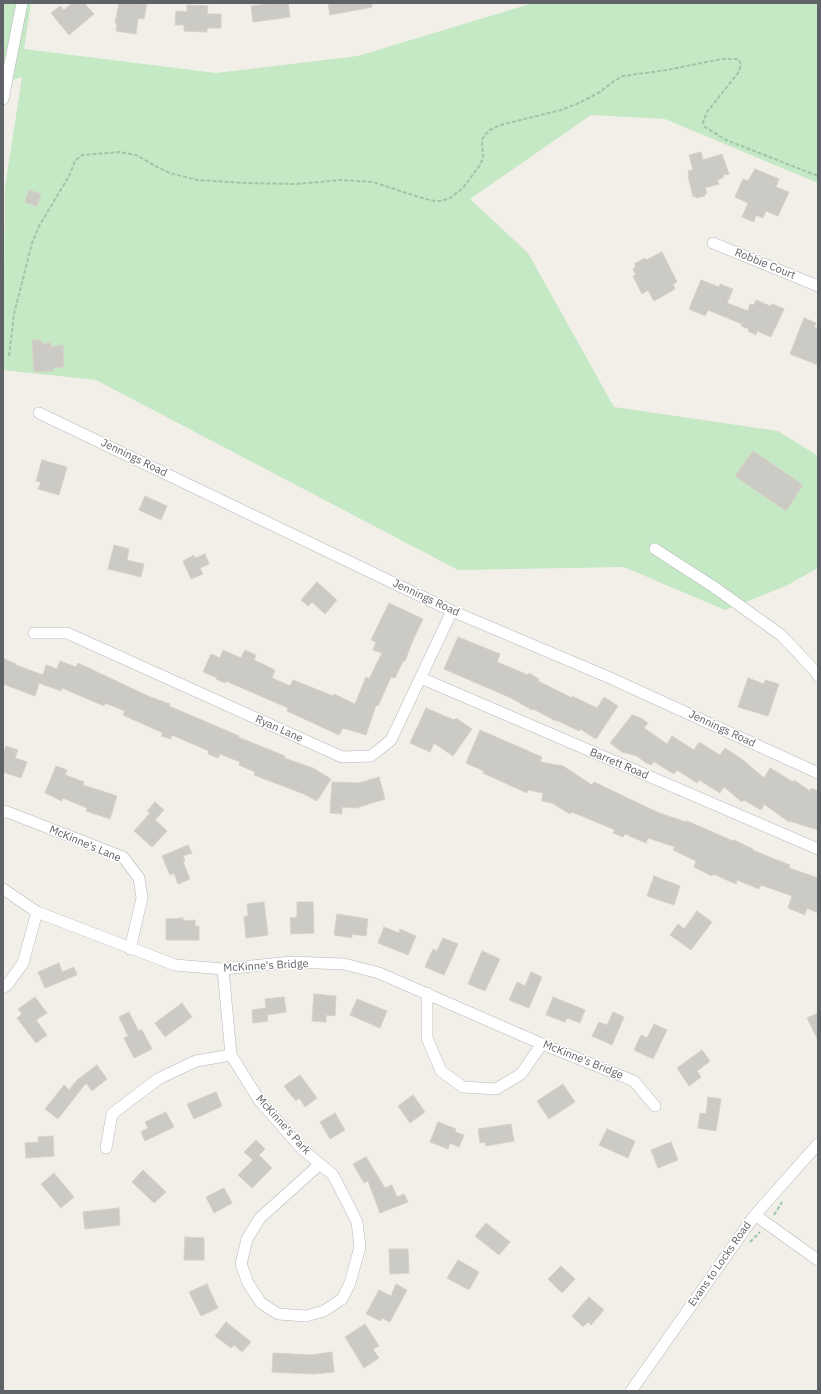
<!DOCTYPE html>
<html>
<head>
<meta charset="utf-8">
<style>
	body { margin:0 }
	#map { position:relative; width:821px; height:1394px; overflow:hidden; background:#f1efe8; font-family:"IBM Plex Sans",sans-serif }
	canvas { display:block }
	.frame { position:absolute; inset:0; border:4px solid #5f6368; pointer-events:none }
</style>
</head>
<body>
<div id="map">
<canvas width="821" height="1394"></canvas>
<div class="frame"></div>
</div>
<script>
const c = document.querySelector('canvas').getContext('2d');
c.lineJoin = 'round';
function paint(path, color) { c.fillStyle = color; c.fill(path, 'evenodd'); }
const shape = rows => new Path2D(rows.map(r => 'M' + r).join(''));
function stroke(path, color, width, dash) { c.strokeStyle = color; c.lineWidth = width; c.lineCap = dash ? 'butt' : 'round'; c.setLineDash(dash || []); c.stroke(path); }
function label(font, color, halo, rows, align = 'center') {
  c.font = font + ' "IBM Plex Sans",sans-serif'; c.lineWidth = 3; c.setLineDash([]); c.textBaseline = 'middle'; c.strokeStyle = halo; c.fillStyle = color; for (const [text, x, y, turn = 0] of rows) {
    c.save(); c.translate(x, y); c.rotate((+turn || 0) * Math.PI / 180); c.textAlign = isNaN(turn) ? turn : align; if (halo) c.strokeText(text, 0, 0); c.fillText(text, 0, 0); c.restore();
  }
}
paint(shape([
	[3,3,31,3,24,49,216,73,358,56,533,3,818,3,818,183,665,119,591,115,470,199,528,253,614,407,778,431,818,456,818,568,786,586,725,610,624,567,458,570,96,380,3,370,5,187,22,77,3,83]
]), '#c5e8c5');
const building = shape([
	[72,3,84,3,94,14,69,35,51,13,60,6,64,10,72,3],
	[119,3,147,4,144,19,138,18,136,34,116,31,117,23,115,23,119,3],
	[274,3,288,3,290,17,253,22,251,6,274,3],
	[328,3,372,3,372,7,330,15,328,3],
	[187,5,208,6,207,14,221,14,221,28,207,28,207,32,184,31,184,25,175,25,176,11,187,12,187,5],
	[701,152,703,160,722,154,729,174,723,175,723,178,717,180,719,184,705,188,707,193,705,194,705,196,696,198,696,196,693,197,688,176,689,176,688,171,693,170,689,155,701,152],
	[755,169,779,179,776,187,789,192,778,216,766,211,763,218,756,215,754,222,742,217,748,203,735,197,743,179,748,181,755,169],
	[29,190,41,194,37,206,25,202,29,190],
	[662,252,677,282,673,284,675,289,654,301,648,290,642,294,633,276,636,275,633,269,636,266,634,264,645,258,646,260,662,252],
	[701,280,719,287,720,284,733,289,727,303,748,311,750,304,754,305,756,300,770,306,772,304,784,309,771,337,757,331,756,335,748,331,749,329,741,326,742,324,708,310,705,316,689,309,701,280],
	[804,318,816,323,814,327,818,328,818,365,790,354,804,318],
	[32,340,41,340,42,344,51,343,51,347,63,345,64,367,53,368,53,371,34,372,32,340],
	[753,451,803,485,786,511,735,476,753,451],
	[42,460,67,467,59,495,38,489,41,482,36,481,42,460],
	[145,496,167,506,161,520,139,510,145,496],
	[114,545,129,549,127,560,144,564,141,577,108,569,114,545],
	[205,554,209,564,200,568,203,574,191,579,183,561,194,555,195,558,205,554],
	[317,582,337,600,325,614,312,602,308,606,301,600,317,582],
	[389,603,423,619,413,640,405,661,403,661,395,678,391,677,378,706,376,705,366,735,343,728,339,735,287,711,288,708,226,681,225,683,216,679,217,678,203,672,211,654,220,658,223,650,241,658,245,650,256,655,254,660,275,670,272,678,290,686,293,680,333,696,334,694,355,704,366,677,369,679,382,653,373,650,376,642,371,640,389,603],
	[458,637,500,654,497,662,528,675,529,673,539,679,538,681,572,698,572,696,597,708,604,697,618,706,596,739,580,729,579,731,556,720,556,721,533,709,532,710,511,698,444,669,458,637],
	[3,658,16,664,16,665,43,675,46,665,57,669,60,661,76,667,78,663,150,697,170,704,169,706,239,736,238,737,285,756,284,758,313,768,331,779,317,801,304,794,254,775,255,772,239,765,240,762,220,754,218,758,208,754,209,751,172,735,171,739,161,736,163,733,123,715,125,711,105,703,104,706,62,688,61,691,39,683,35,696,3,684,3,658],
	[748,678,764,684,765,680,779,684,768,716,738,707,748,678],
	[426,708,454,720,456,718,472,729,453,756,434,743,430,752,410,743,426,708],
	[632,715,641,718,648,723,644,728,667,744,672,736,694,750,699,742,720,755,725,748,743,760,764,778,770,768,793,782,794,780,810,791,811,788,818,791,818,830,790,821,789,822,764,804,761,810,744,800,742,802,724,787,720,793,699,780,697,783,677,770,674,774,653,761,652,765,646,763,637,756,622,752,610,743,632,715],
	[480,730,542,757,540,762,563,766,592,785,594,782,659,813,686,822,687,821,733,841,734,840,753,849,753,850,774,859,790,865,789,868,818,878,818,913,807,908,805,915,788,908,792,896,761,885,759,889,737,880,736,884,713,874,712,876,694,867,696,861,673,850,675,847,648,838,646,843,625,834,623,837,613,833,615,830,572,812,570,814,552,803,542,801,543,793,528,790,527,793,483,773,484,771,466,763,480,730],
	[6,746,18,750,15,758,27,762,21,778,3,772,3,754,6,746],
	[56,766,67,770,65,775,84,782,83,785,117,796,110,819,86,811,87,808,63,798,62,801,45,793,56,766],
	[379,777,385,799,356,808,342,807,342,814,330,813,332,782,359,783,379,777],
	[155,802,164,810,155,820,167,831,152,847,134,831,150,813,147,811,155,802],
	[188,845,192,853,183,856,185,861,183,862,190,879,178,884,174,873,170,875,162,856,188,845],
	[654,876,680,886,674,905,647,896,654,876],
	[264,902,268,935,246,938,244,917,248,916,247,904,264,902],
	[297,902,313,902,314,933,291,934,290,918,297,917,297,902],
	[697,911,712,922,691,950,670,935,678,924,684,929,697,911],
	[337,914,368,919,366,936,352,934,352,938,334,935,337,914],
	[183,918,183,921,195,920,195,926,199,926,199,940,166,940,166,919,183,918],
	[384,927,399,933,400,929,416,936,408,955,378,943,384,927],
	[443,938,458,944,444,975,425,967,433,949,437,951,443,938],
	[482,951,500,959,485,991,468,984,482,951],
	[59,963,62,972,74,967,77,975,45,988,38,972,59,963],
	[531,972,542,977,529,1008,509,1000,517,982,525,986,531,972],
	[314,994,336,996,335,1016,326,1015,326,1022,312,1021,314,994],
	[35,997,47,1013,36,1020,47,1035,36,1043,17,1018,22,1014,18,1009,35,997],
	[284,997,286,1012,267,1015,268,1021,253,1023,252,1010,266,1008,265,999,284,997],
	[553,997,585,1010,580,1023,567,1018,565,1022,546,1015,553,997],
	[357,999,387,1011,380,1028,350,1015,357,999],
	[182,1003,192,1017,165,1037,155,1023,182,1003],
	[129,1012,138,1030,142,1030,152,1049,134,1058,124,1038,128,1036,119,1017,129,1012],
	[613,1012,624,1017,612,1045,592,1036,599,1022,607,1025,613,1012],
	[818,1013,818,1040,807,1018,818,1013],
	[654,1024,667,1030,653,1059,634,1050,641,1035,647,1038,654,1024],
	[702,1050,710,1061,697,1071,701,1077,689,1086,677,1068,702,1050],
	[97,1065,107,1079,92,1091,86,1083,58,1119,45,1109,64,1085,69,1090,77,1080,97,1065],
	[300,1075,317,1098,305,1107,299,1098,296,1101,284,1086,300,1075],
	[563,1084,575,1102,549,1119,537,1101,563,1084],
	[216,1092,222,1106,194,1119,187,1104,216,1092],
	[413,1095,425,1112,410,1123,398,1106,413,1095],
	[708,1097,721,1099,716,1131,698,1128,700,1113,706,1114,708,1097],
	[166,1112,174,1127,145,1141,141,1132,148,1128,145,1122,166,1112],
	[335,1113,345,1130,330,1139,320,1122,335,1113],
	[438,1122,456,1129,455,1132,464,1135,459,1147,450,1143,448,1149,430,1142,438,1122],
	[511,1124,514,1141,486,1146,485,1142,480,1143,478,1129,511,1124],
	[607,1129,635,1141,628,1158,599,1145,607,1129],
	[53,1136,54,1156,26,1158,25,1143,39,1142,38,1137,53,1136],
	[256,1140,265,1149,259,1155,272,1168,252,1188,238,1175,253,1160,244,1152,256,1140],
	[671,1142,678,1160,658,1168,651,1150,671,1142],
	[366,1157,385,1188,392,1185,397,1197,404,1194,408,1202,380,1213,368,1181,364,1183,353,1164,366,1157],
	[143,1170,166,1192,154,1203,132,1182,143,1170],
	[54,1173,74,1197,61,1208,41,1184,54,1173],
	[224,1188,232,1203,214,1213,206,1197,224,1188],
	[119,1208,120,1225,85,1229,83,1212,119,1208],
	[486,1223,510,1242,499,1255,475,1236,486,1223],
	[185,1237,204,1238,204,1260,184,1260,185,1237],
	[389,1249,408,1249,409,1273,390,1274,389,1249],
	[458,1260,479,1272,469,1290,447,1278,458,1260],
	[561,1266,575,1279,562,1293,548,1279,561,1266],
	[207,1284,218,1308,201,1316,189,1292,207,1284],
	[396,1284,407,1290,390,1322,382,1318,381,1321,366,1314,379,1290,391,1296,396,1284],
	[589,1297,604,1310,591,1325,588,1322,583,1327,572,1316,589,1297],
	[226,1322,251,1342,242,1352,234,1345,231,1348,215,1336,226,1322],
	[365,1324,379,1346,373,1349,379,1358,364,1368,345,1337,365,1324],
	[332,1352,334,1372,313,1374,272,1372,273,1353,311,1355,332,1352]
]);
paint(building, '#cccac5');
stroke(building, '#d6d1c6', 1);
const minor = shape([
	[3,99,22,3],
	[713,243,818,286],
	[39,413,452,611,608,677,818,773],
	[655,549,714,587,781,635,816,672,818,676],
	[34,633,67,633,342,757,371,756,391,740,452,611],
	[421,678,818,849],
	[3,813,5,811,123,857,139,878,142,898,130,949],
	[3,889,37,912,175,965,223,969,291,962,344,964,379,973,542,1044,634,1081,655,1106],
	[223,969,231,1055,259,1100,302,1149,320,1164,333,1175,347,1202,357,1222,360,1247,350,1283,342,1299,324,1311,306,1316,278,1314,261,1303,248,1283,241,1264,247,1239,260,1218,320,1164],
	[3,988,8,984,23,963,37,912],
	[427,993,427,1038,441,1071,463,1087,496,1089,521,1074,542,1044],
	[106,1148,112,1114,158,1079,196,1061,231,1055],
	[755,1215,818,1260],
	[631,1391,755,1215,818,1144]
]);
stroke(minor, '#b5b8bc', 12);
stroke(shape([
	[9,356,14,314,32,243,39,226,69,176,75,161,82,155,120,152,136,155,159,168,170,173,197,180,245,183,296,184,342,180,373,182,425,199,435,201,441,201,450,198,463,188,480,165,483,158,482,140,485,135,490,130,500,125,561,110,579,103,600,92,614,81,623,76,667,70,722,59,736,59,739,60,741,65,738,73,707,112,703,122,705,127,726,140,818,176],
	[774,1215,782,1202],
	[750,1242,760,1232]
]), '#9cc7a9', 2, [4, 2]);
stroke(minor, '#fff', 11);
label('11px', '#5f6368', '#fff', [
	["Robbie Court",765,264,22],
	["Jennings Road",134,458,26],
	["Jennings Road",426,598,25],
	["Ryan Lane",279,729,24],
	["Jennings Road",722,729,25],
	["Barrett Road",619,764,23],
	["McKinne's Lane",85,844,23],
	["McKinne's Bridge",266,966,-3],
	["McKinne's Bridge",583,1060,22],
	["McKinne's Park",283,1125,48],
	["Evans to Locks Road",720,1264,-55]
]);
</script>
</body>
</html>
